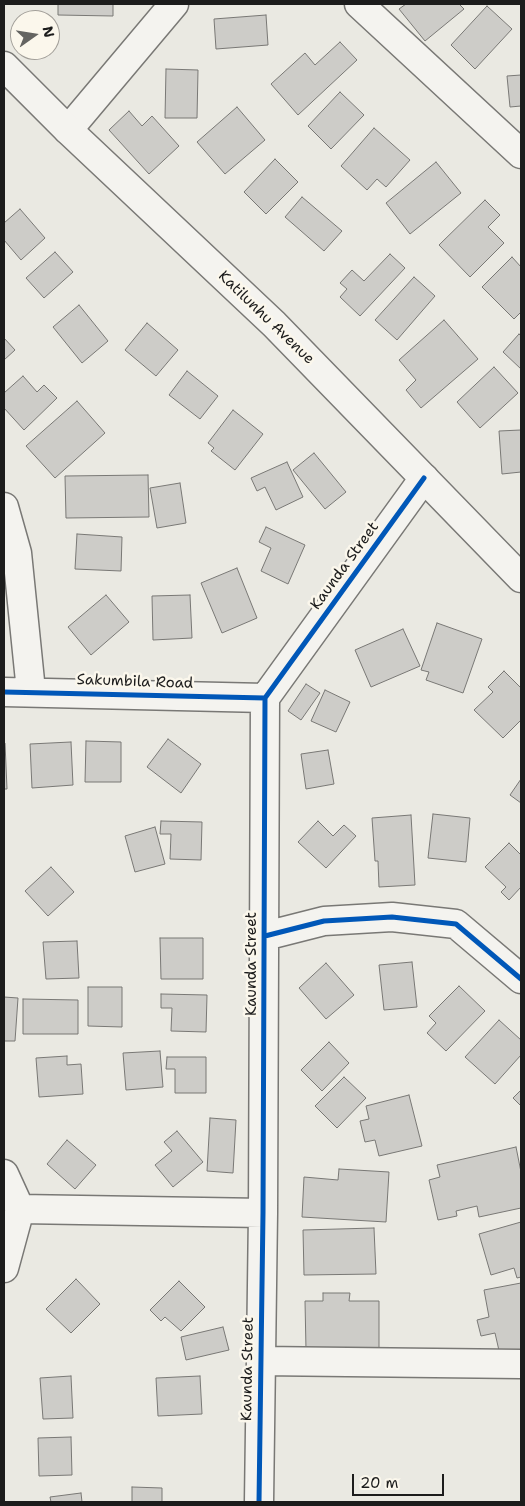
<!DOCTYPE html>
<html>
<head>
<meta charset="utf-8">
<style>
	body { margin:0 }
	#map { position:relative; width:525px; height:1506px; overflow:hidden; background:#eae9e2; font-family:"Shantell Sans",sans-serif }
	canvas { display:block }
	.frame { position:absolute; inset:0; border:5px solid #1c1c1c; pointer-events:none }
	.north { position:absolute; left:10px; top:10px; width:50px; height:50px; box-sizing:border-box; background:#fbf7ec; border:1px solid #a29f99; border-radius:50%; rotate:77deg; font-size:14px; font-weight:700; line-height:20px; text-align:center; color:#1c1c1c }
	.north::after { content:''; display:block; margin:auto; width:18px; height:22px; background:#646461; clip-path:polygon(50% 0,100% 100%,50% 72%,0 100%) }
	.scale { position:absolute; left:352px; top:1474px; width:92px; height:22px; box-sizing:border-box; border:2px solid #1c1c1c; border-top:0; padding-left:6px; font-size:15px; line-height:18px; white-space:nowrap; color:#1c1c1c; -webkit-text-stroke:4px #fbf7ec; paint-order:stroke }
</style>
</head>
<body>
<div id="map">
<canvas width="525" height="1506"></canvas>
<div class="frame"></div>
<div class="north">N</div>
<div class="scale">20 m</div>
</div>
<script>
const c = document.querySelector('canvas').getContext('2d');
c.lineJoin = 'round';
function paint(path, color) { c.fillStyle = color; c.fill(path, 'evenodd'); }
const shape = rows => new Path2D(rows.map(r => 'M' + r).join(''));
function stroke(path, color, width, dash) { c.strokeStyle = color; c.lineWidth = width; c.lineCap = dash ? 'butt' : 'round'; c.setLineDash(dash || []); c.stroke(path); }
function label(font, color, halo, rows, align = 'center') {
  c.font = font + ' "Shantell Sans",sans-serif'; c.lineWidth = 5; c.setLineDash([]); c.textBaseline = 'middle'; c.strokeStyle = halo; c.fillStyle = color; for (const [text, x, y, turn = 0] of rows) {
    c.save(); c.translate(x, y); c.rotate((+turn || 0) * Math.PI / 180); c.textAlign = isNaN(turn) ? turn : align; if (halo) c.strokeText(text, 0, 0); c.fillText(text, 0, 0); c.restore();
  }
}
const building = shape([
	[58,4,113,4,113,16,58,15,58,4],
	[406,4,459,4,464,9,425,41,399,9,406,4],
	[487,6,512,29,475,69,451,45,487,6],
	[266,15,268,45,216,49,214,19,266,15],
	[340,42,357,60,298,115,271,84,305,53,315,65,340,42],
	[166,69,198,70,197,118,165,118,166,69],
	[521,75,521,106,510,107,507,76,521,75],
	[340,92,364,115,331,149,308,126,340,92],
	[237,107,265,140,225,174,197,142,237,107],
	[129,111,142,126,152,116,179,146,149,174,109,130,129,111],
	[374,128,410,160,386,187,377,179,367,190,341,166,374,128],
	[275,159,298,182,266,214,244,192,275,159],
	[436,162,461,193,410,234,386,203,436,162],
	[302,197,342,231,324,251,285,217,302,197],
	[485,200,500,215,488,227,504,243,470,277,439,245,485,200],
	[20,209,45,238,21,260,4,240,4,223,20,209],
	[55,252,73,272,44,298,26,278,55,252],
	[390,254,405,268,360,316,340,297,347,289,340,283,352,270,364,281,390,254],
	[512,257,521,267,521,312,514,319,482,287,512,257],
	[414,277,435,296,397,340,375,320,414,277],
	[79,305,108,341,82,363,53,327,79,305],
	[444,320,478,359,421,408,406,390,416,380,399,360,444,320],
	[147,323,178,350,156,376,125,350,147,323],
	[519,334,521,336,521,369,503,352,519,334],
	[4,338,15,350,4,360,4,338],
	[494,367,518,393,480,428,457,402,494,367],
	[187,371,218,396,200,419,169,395,187,371],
	[23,376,37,392,44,385,57,398,24,430,4,408,4,393,23,376],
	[77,401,105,433,55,478,26,446,77,401],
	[233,410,263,434,235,470,211,451,214,448,208,443,233,410],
	[521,430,521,472,502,474,499,431,521,430],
	[314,453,346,492,325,509,293,470,314,453],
	[287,462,303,497,276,510,265,487,257,491,251,478,287,462],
	[148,475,149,517,66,518,65,476,148,475],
	[180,483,186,523,157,528,150,488,180,483],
	[266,527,305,545,288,584,261,571,271,548,259,542,266,527],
	[77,534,122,537,121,571,75,569,77,534],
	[237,568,257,618,222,633,201,583,237,568],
	[106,595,129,622,91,655,68,627,106,595],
	[190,595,192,638,153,640,152,596,190,595],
	[437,623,482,639,463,693,426,680,429,672,421,670,437,623],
	[403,629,420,666,371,687,355,650,403,629],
	[504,671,521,688,521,720,503,738,474,710,493,692,488,687,504,671],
	[306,684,320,693,301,720,288,711,306,684],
	[325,690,350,702,336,732,311,721,325,690],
	[168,739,201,764,181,793,147,767,168,739],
	[86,741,121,742,121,782,85,782,86,741],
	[71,742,73,785,32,788,30,744,71,742],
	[4,743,5,743,7,789,4,789,4,743],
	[328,750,334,784,306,789,301,754,328,750],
	[521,779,521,803,510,795,521,779],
	[433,814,470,818,466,862,428,858,433,814],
	[411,815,415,885,379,887,378,861,375,861,372,818,411,815],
	[161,821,202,822,201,860,170,859,171,834,160,834,161,821],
	[318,821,333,836,344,825,356,836,326,868,298,842,318,821],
	[155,827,165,864,135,872,125,836,155,827],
	[509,843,521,855,521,887,509,900,501,892,506,887,485,867,509,843],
	[51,867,74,892,48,916,25,891,51,867],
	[160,938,203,938,203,979,161,979,160,938],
	[77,941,79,978,46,979,43,942,77,941],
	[412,962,417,1007,384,1010,379,965,412,962],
	[326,963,354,995,326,1019,299,988,326,963],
	[459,986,485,1011,446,1051,427,1033,436,1023,429,1016,459,986],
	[88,987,122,987,122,1027,88,1026,88,987],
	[161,994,207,995,206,1032,171,1031,172,1008,161,1008,161,994],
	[4,997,18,998,15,1041,4,1041,4,997],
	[23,999,78,1000,78,1034,23,1034,23,999],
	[499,1020,521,1040,521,1055,495,1084,465,1057,499,1020],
	[329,1042,349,1063,322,1091,301,1070,329,1042],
	[160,1051,163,1087,126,1090,123,1053,160,1051],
	[67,1056,67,1065,81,1064,83,1094,39,1097,36,1058,67,1056],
	[167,1057,206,1057,206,1093,175,1093,175,1069,166,1069,167,1057],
	[344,1077,366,1098,337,1128,315,1106,344,1077],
	[521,1090,521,1106,513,1098,521,1090],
	[409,1095,422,1146,379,1156,375,1140,365,1142,360,1121,369,1119,366,1106,409,1095],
	[210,1118,236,1120,233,1173,207,1171,210,1118],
	[177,1131,203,1162,173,1187,155,1165,172,1151,164,1142,177,1131],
	[67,1140,96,1165,75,1189,47,1164,67,1140],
	[516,1147,521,1172,521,1208,479,1217,477,1206,456,1211,457,1216,438,1220,429,1180,440,1177,437,1165,516,1147],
	[339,1169,389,1172,386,1222,302,1217,304,1177,338,1180,339,1169],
	[521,1222,521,1277,517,1278,514,1268,491,1275,479,1234,521,1222],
	[374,1228,376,1274,304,1275,303,1230,374,1228],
	[76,1279,100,1304,71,1333,46,1309,76,1279],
	[179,1281,205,1307,181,1331,165,1317,161,1321,150,1310,179,1281],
	[521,1283,521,1351,500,1355,495,1333,481,1336,477,1320,489,1317,484,1290,521,1283],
	[323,1293,350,1293,349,1301,379,1301,379,1350,306,1350,305,1301,323,1301,323,1293],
	[223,1327,229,1350,186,1360,181,1337,223,1327],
	[71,1376,73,1418,43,1419,40,1378,71,1376],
	[200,1376,202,1414,158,1416,156,1378,200,1376],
	[71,1437,72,1475,39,1476,38,1438,71,1437],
	[132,1487,162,1488,162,1502,132,1502,132,1487],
	[81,1493,82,1502,51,1502,50,1497,81,1493]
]);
paint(building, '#cdccc8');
stroke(building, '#797875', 1);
const street = shape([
	[359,4,521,154],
	[68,130,174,4],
	[4,507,17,553,31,691],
	[4,692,265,698],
	[265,936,324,921,392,917,456,924,521,979],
	[4,1174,20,1209,4,1268],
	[20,1209,263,1213],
	[261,1361,521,1364],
	[259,1502,263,1213,265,698,424,478]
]);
const secondary = shape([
	[4,66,68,130,274,324,521,578]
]);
stroke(street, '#797875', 31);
stroke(secondary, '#797875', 31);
stroke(street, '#f4f3ef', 28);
stroke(secondary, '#f4f3ef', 28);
stroke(shape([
	[4,692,265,698],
	[265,936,324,921,392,917,456,924,521,979],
	[259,1502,263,1213,265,698,424,478]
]), '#0057b8', 5);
label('15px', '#1c1c1c', '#fbf7ec', [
	["Katilunhu Avenue",266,318,44],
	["Kaunda Street",345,566,-54],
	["Sakumbila Road",135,682,2],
	["Kaunda Street",252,964,-90],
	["Kaunda Street",248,1369,-89]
]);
</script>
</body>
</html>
